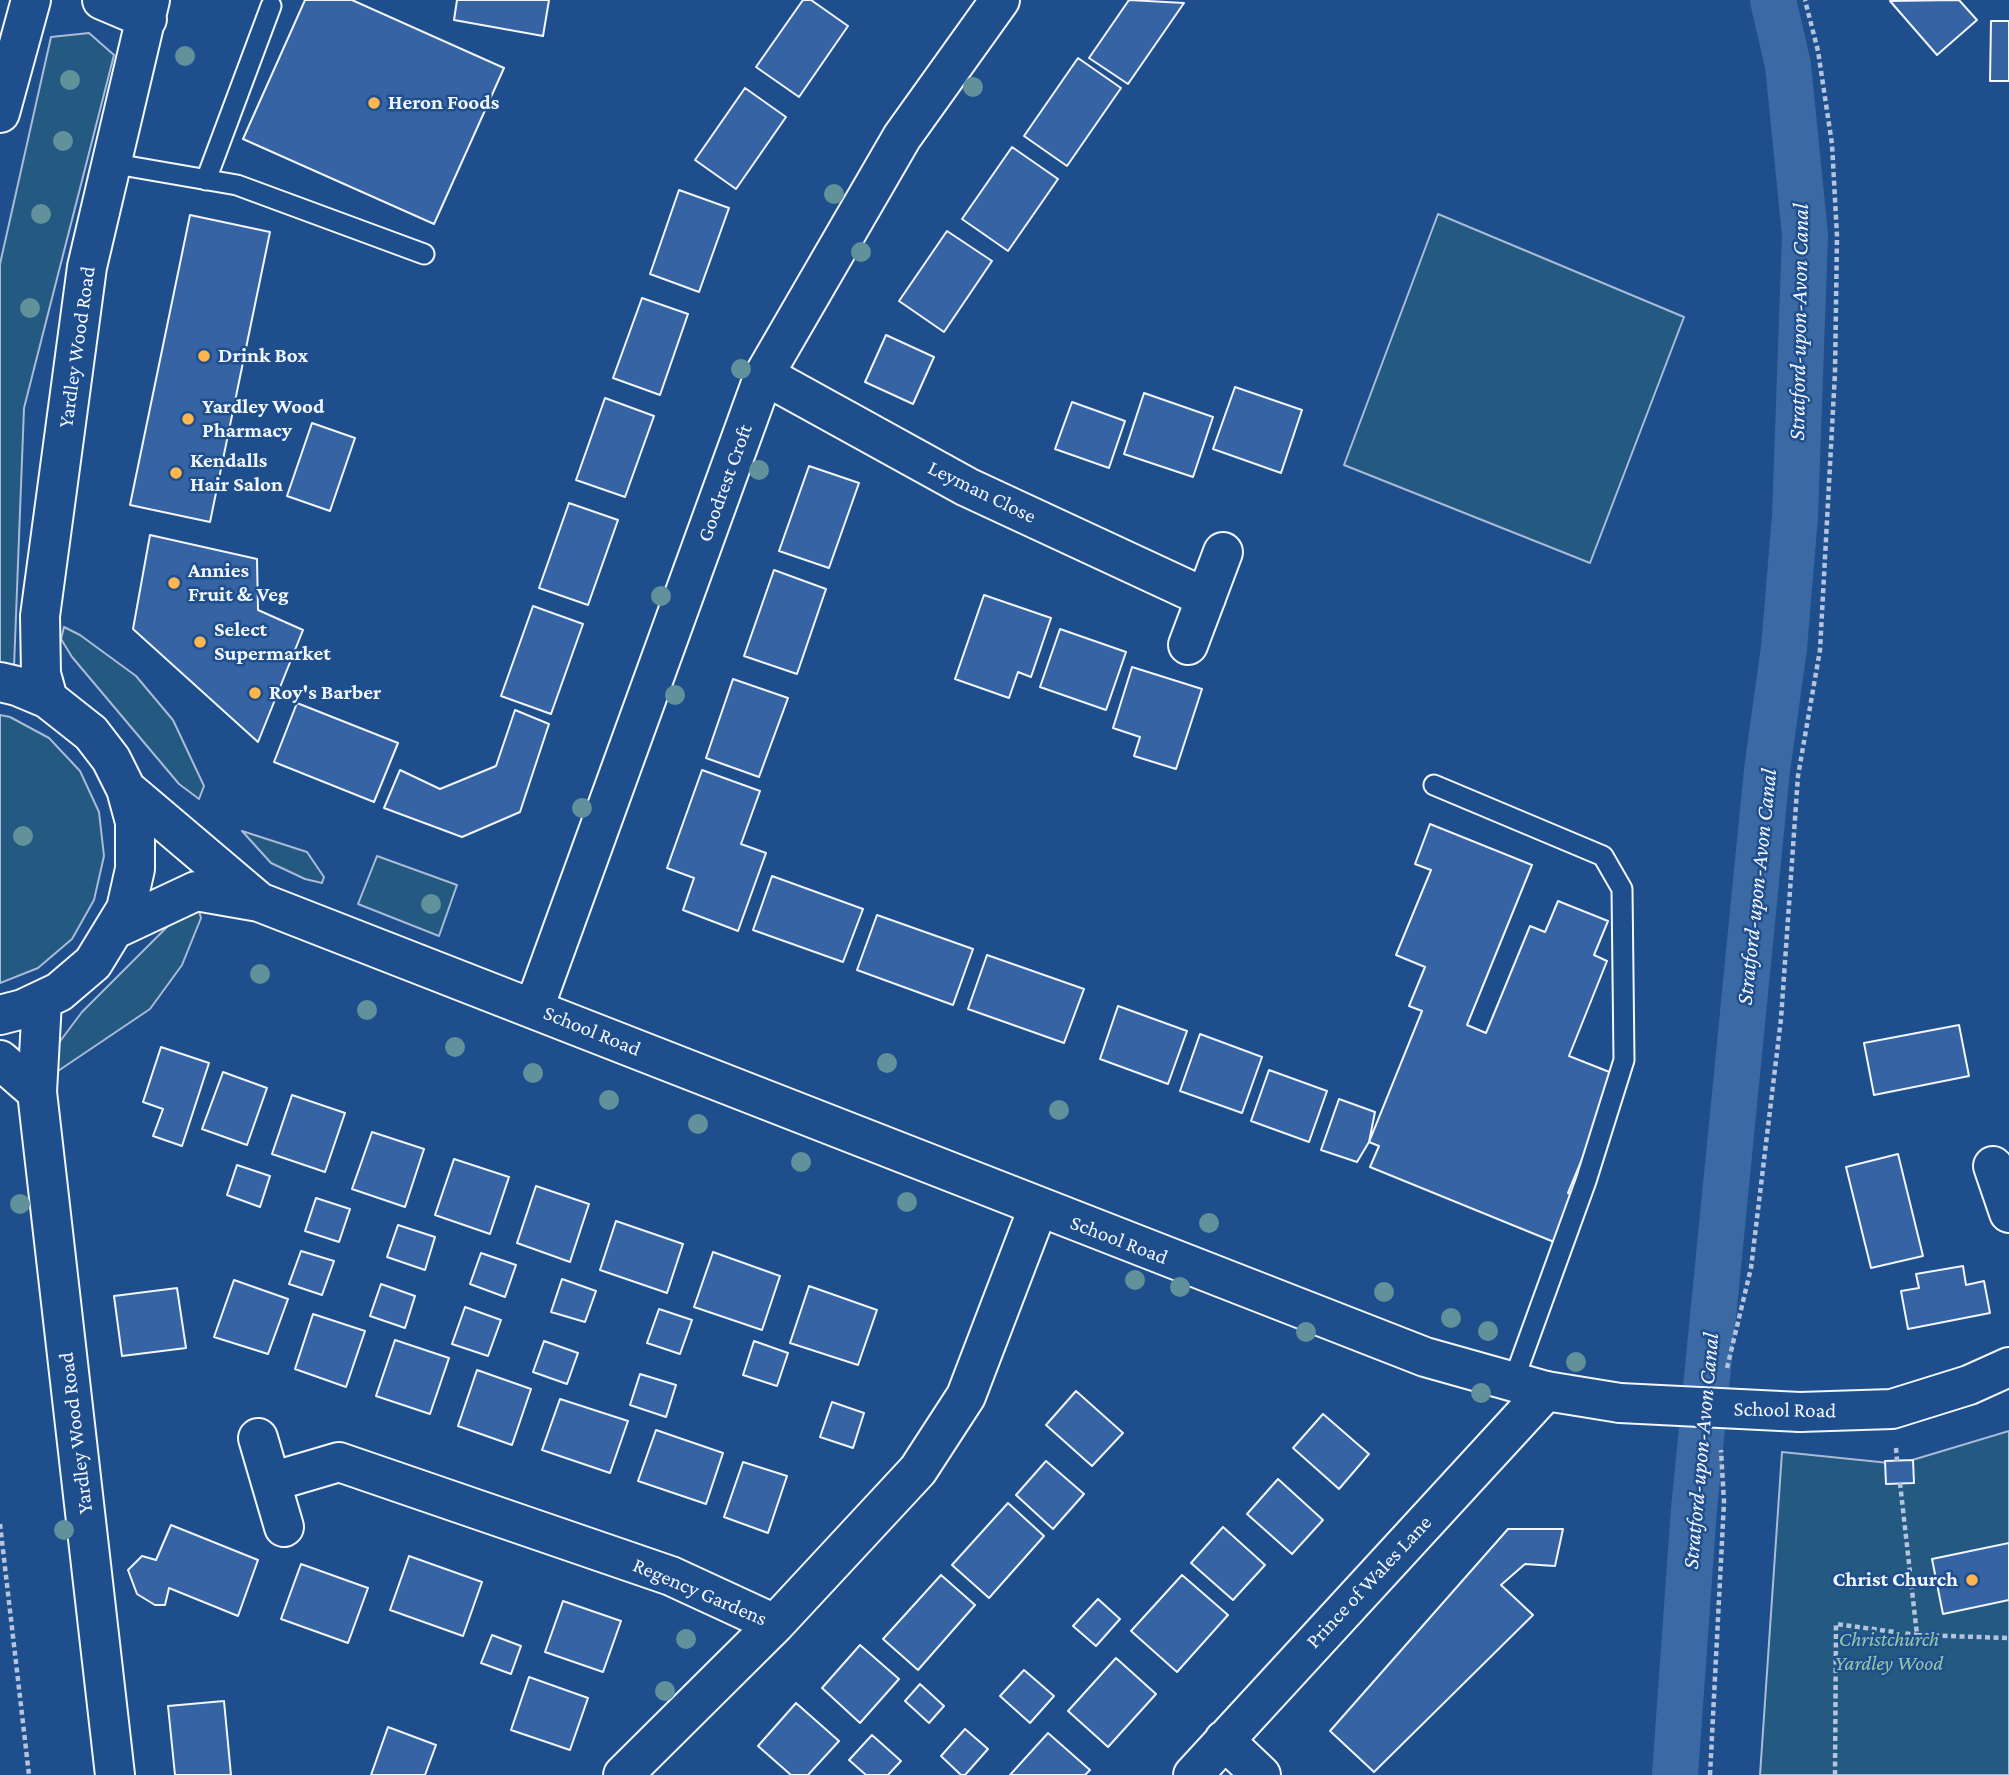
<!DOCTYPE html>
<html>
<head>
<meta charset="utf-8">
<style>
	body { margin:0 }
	canvas { display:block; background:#1f4e8c }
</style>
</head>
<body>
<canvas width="2009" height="1775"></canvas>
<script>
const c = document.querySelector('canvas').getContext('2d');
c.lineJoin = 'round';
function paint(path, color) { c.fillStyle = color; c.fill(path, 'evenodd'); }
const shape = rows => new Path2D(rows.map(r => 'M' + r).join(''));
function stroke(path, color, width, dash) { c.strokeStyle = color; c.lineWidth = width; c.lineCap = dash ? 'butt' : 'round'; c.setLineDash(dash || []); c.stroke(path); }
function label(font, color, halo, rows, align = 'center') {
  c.font = font + ' "Crimson Pro",serif'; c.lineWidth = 5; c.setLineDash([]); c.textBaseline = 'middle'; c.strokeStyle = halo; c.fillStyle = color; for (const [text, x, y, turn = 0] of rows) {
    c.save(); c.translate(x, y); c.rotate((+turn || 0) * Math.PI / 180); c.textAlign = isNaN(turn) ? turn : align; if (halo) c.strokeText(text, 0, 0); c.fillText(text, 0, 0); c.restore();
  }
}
const green = shape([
	[89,33,114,55,24,408,14,667,0,666,0,264,51,37,89,33],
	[1438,214,1684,317,1590,563,1344,465,1438,214],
	[64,627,80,635,136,676,173,720,204,786,199,799,179,784,72,657,61,639,64,627],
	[0,715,10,717,49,738,80,771,99,812,104,856,94,900,72,939,38,968,0,983,0,715],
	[242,831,307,852,324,877,322,883,305,879,271,863,242,831],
	[377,856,457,885,439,936,358,904,377,856],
	[199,911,201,918,182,965,150,1009,58,1071,58,1044,82,1012,169,925,199,911],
	[2009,1431,2009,1775,1760,1775,1782,1452,1899,1464,2009,1431]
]);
paint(green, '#245a82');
stroke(green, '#a8bbd7', 2);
stroke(shape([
	[1675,1775,1694,1509,1767,770,1784,648,1795,516,1805,235,1788,65,1773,0]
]), '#3b69a3', 46);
const building = shape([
	[305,0,352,0,504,68,434,224,243,139,305,0],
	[457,0,549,0,543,36,454,20,457,0],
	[803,0,811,0,848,26,799,97,756,67,803,0],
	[1129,0,1184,3,1128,84,1089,58,1129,0],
	[1959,0,1977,20,1937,55,1890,1,1959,0],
	[1991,21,2009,21,2009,81,1990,81,1991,21],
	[1078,58,1121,88,1067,166,1024,136,1078,58],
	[745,88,786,117,736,189,695,160,745,88],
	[1012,147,1058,179,1008,251,962,219,1012,147],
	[679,190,729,208,699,292,650,274,679,190],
	[190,215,270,232,210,522,130,505,190,215],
	[947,231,992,261,944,332,899,301,947,231],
	[642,298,688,314,660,395,613,378,642,298],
	[886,335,934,357,913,404,865,382,886,335],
	[1235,387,1302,410,1281,473,1213,449,1235,387],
	[1144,393,1213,417,1193,477,1124,454,1144,393],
	[605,398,654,416,625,497,576,480,605,398],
	[1072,402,1125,421,1109,468,1055,449,1072,402],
	[312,423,355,438,330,511,287,496,312,423],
	[809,466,859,483,829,568,779,551,809,466],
	[569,503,618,520,588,605,539,588,569,503],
	[150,535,257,559,258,610,303,630,258,742,133,629,150,535],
	[774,570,826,589,797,674,744,656,774,570],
	[984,595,1051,618,1031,677,1018,672,1009,698,955,679,984,595],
	[533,606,583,624,551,714,501,696,533,606],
	[1060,629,1126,652,1106,710,1040,687,1060,629],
	[1132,667,1202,689,1176,769,1134,756,1140,737,1113,728,1132,667],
	[733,679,788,698,759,777,706,758,733,679],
	[297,703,398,743,374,802,274,762,297,703],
	[515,710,549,724,520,812,462,837,384,808,400,770,440,789,496,766,515,710],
	[702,770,760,791,741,844,766,853,738,931,683,910,694,878,667,868,702,770],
	[1430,824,1532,865,1467,1025,1486,1033,1530,926,1545,932,1558,901,1608,921,1594,955,1607,961,1569,1056,1617,1075,1568,1193,1579,1197,1559,1244,1370,1167,1379,1146,1369,1142,1422,1011,1409,1006,1425,967,1396,955,1431,870,1415,864,1430,824],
	[772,876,863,909,843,962,753,930,772,876],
	[877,915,973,949,953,1005,857,970,877,915],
	[987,955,1084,989,1064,1043,968,1009,987,955],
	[1118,1006,1187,1031,1168,1084,1100,1059,1118,1006],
	[1959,1025,1969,1076,1874,1095,1864,1043,1959,1025],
	[1200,1034,1262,1057,1242,1113,1180,1091,1200,1034],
	[161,1047,209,1063,182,1146,153,1136,163,1109,143,1102,161,1047],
	[1269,1070,1327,1091,1309,1142,1251,1121,1269,1070],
	[223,1072,267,1088,247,1145,202,1129,223,1072],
	[292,1095,345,1113,325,1172,272,1154,292,1095],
	[1339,1099,1375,1112,1369,1142,1357,1162,1321,1150,1339,1099],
	[372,1132,424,1149,405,1207,352,1189,372,1132],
	[1898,1154,1923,1256,1871,1268,1846,1167,1898,1154],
	[454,1159,509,1177,490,1234,435,1215,454,1159],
	[237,1165,270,1176,260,1207,227,1195,237,1165],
	[536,1186,589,1204,570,1262,517,1243,536,1186],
	[316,1198,350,1209,339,1242,305,1231,316,1198],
	[616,1221,683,1244,667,1293,600,1270,616,1221],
	[398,1225,435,1237,425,1270,387,1257,398,1225],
	[301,1251,334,1261,322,1295,289,1284,301,1251],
	[713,1252,780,1276,762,1330,694,1307,713,1252],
	[481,1253,516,1265,505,1297,470,1284,481,1253],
	[1963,1266,1966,1285,1984,1281,1990,1313,1908,1329,1901,1291,1919,1288,1916,1274,1963,1266],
	[562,1279,596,1291,585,1322,551,1312,562,1279],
	[234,1280,288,1299,268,1354,214,1337,234,1280],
	[381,1284,415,1296,405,1328,370,1316,381,1284],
	[809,1286,877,1310,858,1365,790,1343,809,1286],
	[177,1288,186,1348,122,1356,114,1296,177,1288],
	[465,1307,501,1320,488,1356,452,1344,465,1307],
	[659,1309,692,1320,680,1354,647,1343,659,1309],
	[313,1314,365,1331,346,1387,295,1369,313,1314],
	[395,1340,449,1358,430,1414,376,1396,395,1340],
	[544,1341,578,1353,567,1384,533,1372,544,1341],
	[754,1341,788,1353,777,1386,743,1375,754,1341],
	[477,1370,531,1389,512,1445,458,1426,477,1370],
	[640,1374,676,1385,666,1417,630,1405,640,1374],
	[1076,1391,1123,1433,1092,1466,1046,1425,1076,1391],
	[560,1399,628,1421,610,1473,542,1450,560,1399],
	[832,1402,864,1413,853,1448,820,1437,832,1402],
	[1323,1414,1369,1454,1339,1489,1293,1448,1323,1414],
	[656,1430,723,1453,706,1504,638,1481,656,1430],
	[1913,1460,1914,1483,1886,1484,1885,1461,1913,1460],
	[1046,1461,1084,1494,1053,1529,1016,1495,1046,1461],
	[743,1462,787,1476,768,1533,724,1517,743,1462],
	[1278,1479,1323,1520,1292,1554,1247,1514,1278,1479],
	[1008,1503,1044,1536,989,1598,952,1565,1008,1503],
	[171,1525,258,1560,238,1616,169,1588,165,1605,155,1605,137,1594,128,1570,142,1556,156,1560,171,1525],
	[1223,1527,1265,1565,1233,1600,1191,1563,1223,1527],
	[1508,1529,1563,1529,1555,1566,1525,1564,1501,1585,1533,1615,1374,1772,1330,1731,1508,1529],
	[2009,1543,2009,1600,1943,1614,1932,1559,2009,1543],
	[409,1556,482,1582,463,1636,390,1610,409,1556],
	[301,1564,368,1588,348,1643,281,1619,301,1564],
	[941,1575,975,1605,918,1670,883,1639,941,1575],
	[1182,1575,1228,1615,1177,1672,1131,1631,1182,1575],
	[1098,1599,1120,1619,1096,1646,1073,1626,1098,1599],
	[563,1601,621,1621,603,1672,545,1652,563,1601],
	[492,1635,521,1646,511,1674,481,1663,492,1635],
	[860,1645,899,1679,860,1723,822,1688,860,1645],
	[1116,1658,1156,1694,1108,1747,1068,1711,1116,1658],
	[1024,1670,1054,1696,1030,1723,1000,1696,1024,1670],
	[529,1677,588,1698,570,1750,511,1730,529,1677],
	[920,1684,944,1706,929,1723,905,1701,920,1684],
	[224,1701,231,1775,175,1775,168,1706,224,1701],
	[796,1703,839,1741,808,1775,791,1775,758,1746,796,1703],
	[388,1727,436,1745,425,1775,371,1775,388,1727],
	[965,1729,988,1749,965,1775,961,1775,941,1756,965,1729],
	[1048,1733,1090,1770,1085,1775,1010,1775,1048,1733],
	[872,1735,901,1761,888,1775,866,1775,849,1760,872,1735]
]);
paint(building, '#3563a3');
stroke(building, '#f2f6ff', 2);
const lane = shape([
	[110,163,237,185,424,254],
	[206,180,271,6],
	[1434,785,1603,856,1622,889,1624,1060,1586,1181,1513,1382]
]);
const street = shape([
	[764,375,967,487,1206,598],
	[1188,645,1223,552],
	[534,1008,764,375,902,137,1000,0],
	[1993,1166,2009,1213],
	[258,1438,284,1527],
	[271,1482,339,1462,671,1576,775,1624,918,1470,966,1396,1038,1208],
	[1224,1740,1261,1775],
	[623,1775,775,1624],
	[1193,1775,1546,1391]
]);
const secondary = shape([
	[102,0,147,19],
	[0,113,31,0],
	[0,682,17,686,48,699,91,733,111,759,126,789,135,822,135,869,126,909,93,963,59,992,23,1009,0,1015],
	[48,699,41,674,40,616,87,267,150,0],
	[126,789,258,901],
	[115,929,196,891,259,902,1425,1357,1546,1391,1620,1403],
	[42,1001,37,1092,115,1775],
	[0,1060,37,1092],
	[1800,1412,1892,1409,1969,1385,2009,1367]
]);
stroke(lane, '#f2f6ff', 23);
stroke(street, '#f2f6ff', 42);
stroke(secondary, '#f2f6ff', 42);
stroke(shape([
	[1727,1368,1751,1268,1781,1019,1798,776,1820,650,1835,373,1837,236,1832,144,1818,51,1805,0],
	[1896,1448,1897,1461],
	[1900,1483,1917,1635,2009,1638],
	[0,1524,29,1775],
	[1710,1775,1724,1502,1721,1450],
	[1835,1775,1836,1624,1917,1635]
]), '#b3c4dc', 4.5, [5, 3.5]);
stroke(lane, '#1f4e8c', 19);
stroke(street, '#1f4e8c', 38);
stroke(secondary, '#1f4e8c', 38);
const secondaryBridge = shape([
	[1620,1403,1800,1412]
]);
stroke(secondaryBridge, '#f2f6ff', 42, []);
stroke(secondaryBridge, '#1f4e8c', 38);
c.fillStyle = '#61919a';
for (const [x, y] of [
	[185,56],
	[70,80],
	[973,87],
	[63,141],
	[834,194],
	[41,214],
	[861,252],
	[30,308],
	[741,369],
	[759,470],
	[661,596],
	[675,695],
	[582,808],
	[23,836],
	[431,904],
	[260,974],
	[367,1010],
	[455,1047],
	[887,1063],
	[533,1073],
	[609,1100],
	[1059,1110],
	[698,1124],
	[801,1162],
	[907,1202],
	[20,1204],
	[1209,1223],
	[1135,1280],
	[1180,1287],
	[1384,1292],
	[1451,1318],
	[1488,1331],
	[1306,1332],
	[1576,1362],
	[1481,1393],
	[64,1530],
	[686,1639],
	[665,1691]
]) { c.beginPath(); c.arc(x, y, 10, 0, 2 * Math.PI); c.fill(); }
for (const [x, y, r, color] of [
	[374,103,7,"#ffb74d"],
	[204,356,7,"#ffb74d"],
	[188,419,7,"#ffb74d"],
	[176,473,7,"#ffb74d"],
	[174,583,7,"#ffb74d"],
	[200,642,7,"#ffb74d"],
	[255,693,7,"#ffb74d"],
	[1972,1580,7,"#ffb74d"]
]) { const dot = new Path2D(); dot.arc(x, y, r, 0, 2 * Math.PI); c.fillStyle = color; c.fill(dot); stroke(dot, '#1f4e8c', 2.5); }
label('bold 21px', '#f2f6ff', '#1f4e8c', [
	["Heron Foods",388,103],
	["Drink Box",218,356],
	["Yardley Wood",202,407],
	["Pharmacy",202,431],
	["Kendalls",190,461],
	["Hair Salon",190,485],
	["Annies",188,571],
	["Fruit & Veg",188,595],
	["Select",214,630],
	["Supermarket",214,654],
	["Roy's Barber",269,693],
	["Christ Church",1958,1580,"right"]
], 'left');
label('21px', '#f2f6ff', '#1f4e8c', [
	["Yardley Wood Road",77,347,-82],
	["Goodrest Croft",725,483,-70],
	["Leyman Close",982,492,26],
	["School Road",592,1031,22],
	["School Road",1119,1240,21],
	["School Road",1785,1410,1],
	["Yardley Wood Road",76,1433,-97],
	["Prince of Wales Lane",1369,1582,-47],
	["Regency Gardens",700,1592,23]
]);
label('italic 21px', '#97c8a6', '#1f4e8c', [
	["Christchurch",1889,1640],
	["Yardley Wood",1889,1664]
]);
label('italic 23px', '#f2f6ff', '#1f4e8c', [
	["Stratford-upon-Avon Canal",1799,322,-89],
	["Stratford-upon-Avon Canal",1757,887,-84],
	["Stratford-upon-Avon Canal",1701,1451,-85]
]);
</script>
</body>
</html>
